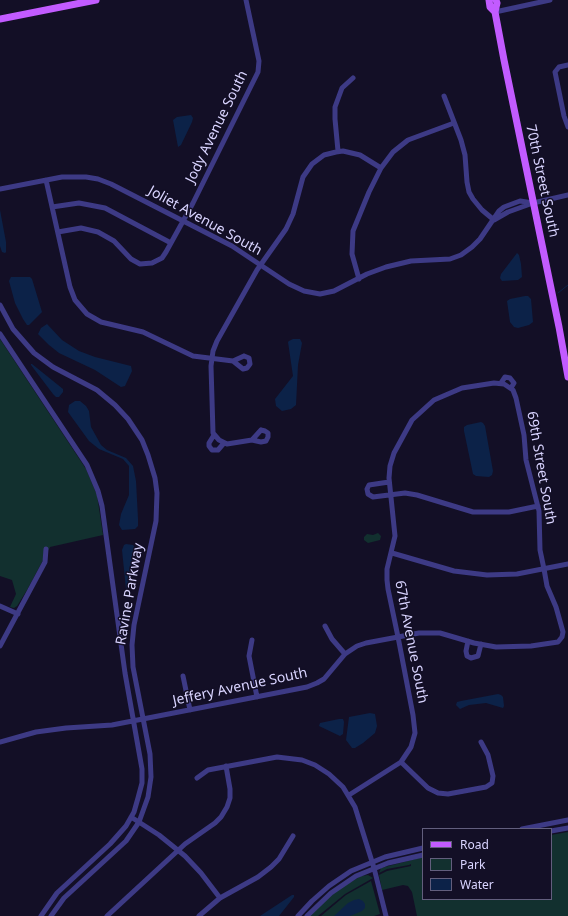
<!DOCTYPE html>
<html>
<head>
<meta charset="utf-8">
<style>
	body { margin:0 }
	#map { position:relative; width:568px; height:916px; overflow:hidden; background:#130f26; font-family:"Noto Sans",sans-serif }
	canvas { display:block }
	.legend { position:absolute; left:422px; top:828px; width:130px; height:72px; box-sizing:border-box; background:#130f26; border:1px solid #625e7d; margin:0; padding:5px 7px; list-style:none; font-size:12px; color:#d9d4ff }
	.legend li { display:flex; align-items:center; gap:8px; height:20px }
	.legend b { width:20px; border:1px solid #625e7d }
</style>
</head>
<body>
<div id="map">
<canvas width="568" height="916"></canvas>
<ul class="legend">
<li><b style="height:5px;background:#c25bff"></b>Road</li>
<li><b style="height:11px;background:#12302f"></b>Park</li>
<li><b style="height:11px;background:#0c2248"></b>Water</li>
</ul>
</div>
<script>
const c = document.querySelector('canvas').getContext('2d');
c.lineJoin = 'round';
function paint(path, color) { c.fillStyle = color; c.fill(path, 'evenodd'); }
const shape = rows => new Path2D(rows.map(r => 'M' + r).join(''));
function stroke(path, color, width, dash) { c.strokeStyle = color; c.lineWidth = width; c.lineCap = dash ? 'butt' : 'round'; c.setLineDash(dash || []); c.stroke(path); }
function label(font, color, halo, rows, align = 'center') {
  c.font = font + ' "Noto Sans",sans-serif'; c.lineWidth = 3; c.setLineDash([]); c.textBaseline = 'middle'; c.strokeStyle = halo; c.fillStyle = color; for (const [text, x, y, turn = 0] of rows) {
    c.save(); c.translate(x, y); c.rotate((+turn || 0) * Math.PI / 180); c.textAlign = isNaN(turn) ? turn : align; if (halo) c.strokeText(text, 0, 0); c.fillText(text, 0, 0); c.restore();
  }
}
paint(shape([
	[0,339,86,469,97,495,103,535,50,547,27,590,17,606,14,608,10,607,16,594,12,580,0,576],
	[378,533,381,536,380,540,368,543,364,540,364,537,367,534,373,535],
	[568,832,568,916,417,916,412,892,408,886,403,885,382,890,379,875,387,871,411,866,411,864,409,865,387,869,379,873,381,868,423,857,423,899,551,899,551,835],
	[368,875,373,878,345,894,318,916,309,916,330,896,344,886,361,876],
	[371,881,380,914,374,916,321,916,346,895]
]), '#12302f');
paint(shape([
	[191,115,193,118,192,122,181,145,178,147,173,120,177,117],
	[0,210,6,242,6,252,5,253,2,252,0,246],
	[517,253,519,255,521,264,522,277,518,280,502,281,500,278,501,274],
	[11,277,30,277,32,279,42,312,29,325,27,325,23,319,15,303,9,281],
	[525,296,528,296,531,299,533,322,529,325,518,328,514,327,510,322,507,301,510,299],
	[47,324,62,340,79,351,95,357,131,366,132,371,125,386,121,387,95,370,59,353,49,345,38,334,41,328],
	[293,339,300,339,302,343,298,365,296,405,291,409,282,411,276,406,275,399,293,376,288,342,289,341],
	[32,364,63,389,63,392,59,397,56,397,53,394,31,365,31,364],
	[75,401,80,401,86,406,89,411,91,427,101,445,107,450,126,458,133,466,136,481,138,519,138,526,135,529,122,530,119,525,121,514,129,495,129,466,123,459,99,449,89,441,68,412,69,405],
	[481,422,483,423,485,426,493,471,492,475,489,477,476,476,473,474,464,431,464,427,467,425],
	[126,544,133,545,135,548,127,599,122,550,124,545],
	[498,694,501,695,503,697,504,706,503,708,486,703,469,705,460,709,456,705,457,702,461,701],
	[370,713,375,714,377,726,375,733,363,743,355,748,352,748,346,740,349,717],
	[339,719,343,719,344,722,343,734,340,736,319,726,320,723],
	[292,895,294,895,294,897,279,916,260,916],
	[359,899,363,901,365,904,365,908,362,911,350,916,334,916,348,903,354,900]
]), '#0c2248');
stroke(shape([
	[558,293,568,285]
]), '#0c2248', 1);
stroke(shape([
	[495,12,550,0],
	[568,65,559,67,555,72,564,116,568,127],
	[444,96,461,140,465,155,467,182,469,192,473,199,482,210,494,220],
	[338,151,335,119,335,107,342,88,353,78],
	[46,180,70,287,75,300,87,314,101,322,143,332,193,356,233,361],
	[0,189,62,177,86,177,98,179,111,184,232,246,289,284,304,291,320,294,334,291,367,274,386,267,411,261,450,259,461,255,472,247,480,239,499,211,504,207,520,201,533,203],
	[52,207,79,203,105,208,171,243],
	[494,220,508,212,533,203,568,195],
	[58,232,81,228,98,232,114,241,131,259,140,264,152,263,162,258,166,252,193,203,258,72,259,61,246,0],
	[359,279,352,254,353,231,369,192,381,168,393,152,408,140,454,123],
	[0,305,13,329,34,353,53,367,97,390,115,405,128,419,142,440,148,455,155,478,157,493,156,521,134,625,132,645,133,667,150,754,151,777,148,797,139,822,126,841,64,898,51,916],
	[0,334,87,465,98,491,102,506,125,673,142,769,142,783,138,798,134,812,126,826,110,844,57,893,41,916],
	[244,356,249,358,250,364,247,368,243,369,233,361,244,356],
	[501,383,505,377,510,378,514,383,511,388],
	[261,430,265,431,268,433,268,437,266,441,261,442,252,440,261,430],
	[214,435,209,443,209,446,212,450,218,450,224,443],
	[252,440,227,444,219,440,213,433,211,366,213,351,217,341,257,270,286,229,293,214,303,177,312,164,324,155,336,152,343,151,360,155,381,168],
	[389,482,369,485,367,489,368,494,373,497,405,493,417,495,473,512,509,512,538,506],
	[392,553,454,571,487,575,517,574,568,564],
	[0,606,18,614],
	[325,626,332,639,345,654],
	[252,640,249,656,257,697],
	[468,641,466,651,467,656,471,658,478,656,481,644],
	[0,646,45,562,46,549],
	[183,676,190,710],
	[0,742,36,732,66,728,112,725,307,687,317,683,324,679,345,654,357,646,366,643,398,637,419,633,440,633,474,643,496,647,531,646,558,642,562,637,563,632,556,607,547,586,544,569,540,550,539,511,526,460,524,435,516,398,513,390,504,384,494,383,462,388,434,400,412,420,394,453,390,466,389,478,395,536,387,569,387,580,388,589,398,637,399,642,413,715,415,733,411,747,401,762,349,795],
	[401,762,428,788,438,793,448,794,486,787,492,783,493,776,488,755,481,742],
	[197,778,208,770,277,757,302,760,315,765,329,774,343,787,355,807,374,868,386,916],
	[131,817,159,835,185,856,201,873,220,898],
	[522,829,568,820],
	[551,831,568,828],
	[107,916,185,844,215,823,221,817,227,807,230,798,230,789,226,766],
	[199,916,220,898,258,877,271,867,279,859,293,836],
	[298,916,312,901,329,886,351,871,385,857,423,848],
	[307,916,331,893,356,876,388,863,423,855]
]), '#3d3a85', 5);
stroke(shape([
	[489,0,490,7,495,12],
	[496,0,497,3,495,12,504,60,559,327,568,377],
	[0,19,96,0]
]), '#c25bff', 7);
label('14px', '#d9d4ff', '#130f26', [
	["Jody Avenue South",217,127,-64],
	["70th Street South",542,181,78],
	["Joliet Avenue South",205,221,29],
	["69th Street South",541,468,80],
	["Ravine Parkway",130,594,-80],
	["67th Avenue South",411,642,79],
	["Jeffery Avenue South",240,687,-12]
]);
</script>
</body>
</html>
